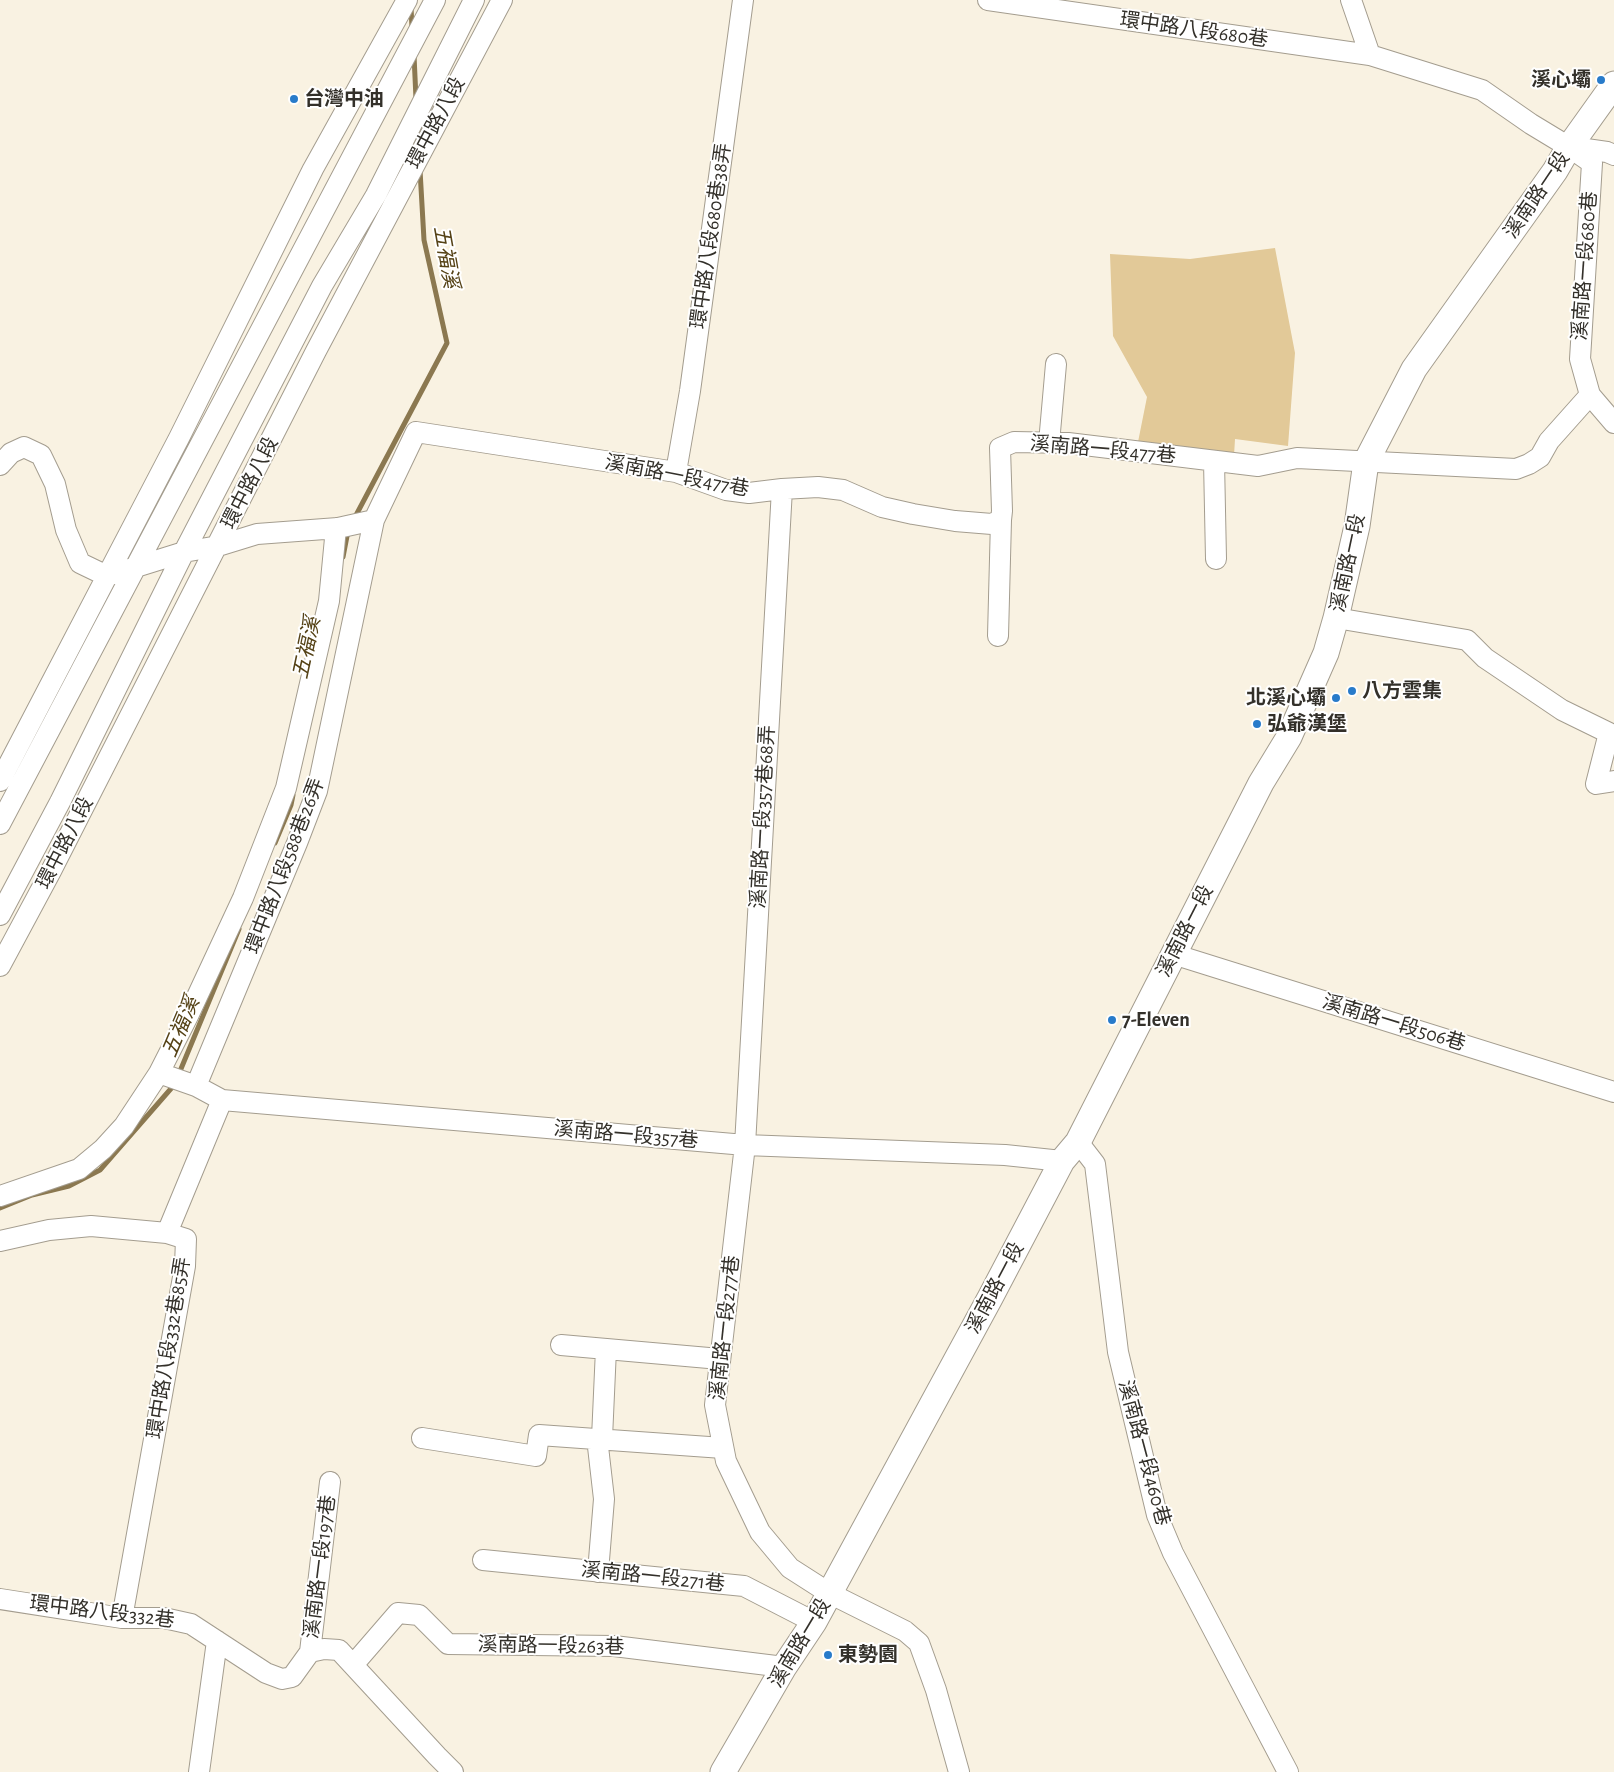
<!DOCTYPE html>
<html>
<head>
<meta charset="utf-8">
<style>
	body { margin:0 }
	canvas { display:block; background:#f9f2e2 }
</style>
</head>
<body>
<canvas width="1614" height="1772"></canvas>
<script>
const c = document.querySelector('canvas').getContext('2d');
c.lineJoin = 'round';
function paint(path, color) { c.fillStyle = color; c.fill(path, 'evenodd'); }
const shape = rows => new Path2D(rows.map(r => 'M' + r).join(''));
function stroke(path, color, width, dash) { c.strokeStyle = color; c.lineWidth = width; c.lineCap = dash ? 'butt' : 'round'; c.setLineDash(dash || []); c.stroke(path); }
function label(font, color, halo, rows, align = 'center') {
  c.font = font + ' "Alegreya Sans","Noto Sans TC",sans-serif'; c.lineWidth = 4; c.setLineDash([]); c.textBaseline = 'middle'; c.strokeStyle = halo; c.fillStyle = color; for (const [text, x, y, turn = 0] of rows) {
    c.save(); c.translate(x, y); c.rotate((+turn || 0) * Math.PI / 180); c.textAlign = isNaN(turn) ? turn : align; if (halo) c.strokeText(text, 0, 0); c.fillText(text, 0, 0); c.restore();
  }
}
paint(shape([
	[1275,248,1295,353,1288,446,1235,439,1234,456,1138,442,1147,397,1113,336,1110,254,1190,259]
]), '#e2c998');
stroke(shape([
	[411,8,412,27],
	[414,55,416,99],
	[354,519,447,343,424,240,420,170],
	[343,557,348,531],
	[275,843,291,805,293,795],
	[178,1076,239,929],
	[0,1208,32,1195,69,1186,100,1170,175,1084]
]), '#8b7850', 5);
const minor = shape([
	[988,0,1370,55,1482,90,1531,124,1569,147,1592,163,1580,359,1590,395,1614,423],
	[1351,0,1370,55],
	[1572,147,1607,152,1614,155],
	[1049,443,1056,364],
	[1214,461,1216,559],
	[0,465,11,453,24,447,41,455,55,484,66,530,80,563,107,576,184,552,218,546,257,534,338,528,374,520,416,432,676,472,726,490,749,493,782,489,818,487,843,490,882,507,913,514,955,521,992,524,1001,520,1002,511,1000,448,1014,442,1068,443,1258,466,1297,458,1516,469,1529,464,1540,457,1549,441,1590,395],
	[676,472,690,391,743,0],
	[782,489,745,1145,715,1405,726,1461,760,1532,790,1568,829,1593,905,1631,919,1643,936,1690,959,1772],
	[1336,618,1467,640,1485,658,1562,710,1609,733,1596,784,1614,781],
	[998,636,1001,520],
	[0,781,179,438,313,169,407,0],
	[0,824,435,0],
	[0,915,60,802,184,552,322,286,376,195,474,0],
	[1173,954,1614,1092],
	[0,966,51,871,316,351,502,0],
	[159,1073,196,1086,222,1100,745,1145,1005,1155,1062,1161],
	[196,1086,297,843,317,791,374,520],
	[1078,1142,1095,1164,1118,1352,1157,1515,1173,1553,1288,1772],
	[0,1196,79,1169,103,1149,124,1126,159,1073,188,1016,243,898,286,788,329,601,336,528],
	[0,1241,49,1230,91,1226,167,1233],
	[561,1345,720,1359],
	[422,1438,536,1456,539,1435,723,1448],
	[597,1438,604,1499,598,1572],
	[602,1438,606,1349],
	[483,1560,744,1586,814,1622],
	[0,1599,122,1618,164,1618,191,1624,266,1673,282,1679,292,1677,310,1652,324,1649,339,1650,437,1756,453,1772],
	[122,1618,185,1266,186,1239,167,1233,222,1100],
	[310,1652,330,1482],
	[353,1665,398,1613,419,1615,448,1644,614,1646,784,1667],
	[199,1772,217,1641]
]);
const major = shape([
	[723,1772,784,1667,814,1622,990,1298,1062,1161,1078,1142,1261,783,1289,737,1326,653,1336,618,1357,526,1366,462,1414,369,1555,171,1569,147,1614,84]
]);
stroke(minor, '#a49d8f', 22);
stroke(major, '#a49d8f', 27);
stroke(minor, '#fff', 20);
stroke(major, '#fff', 25);
for (const [x, y, r, color] of [
	[1601,80,5,"#287bca"],
	[294,99,5,"#287bca"],
	[1352,691,5,"#287bca"],
	[1336,698,5,"#287bca"],
	[1257,724,5,"#287bca"],
	[1112,1020,5,"#287bca"],
	[828,1655,5,"#287bca"]
]) { const dot = new Path2D(); dot.arc(x, y, r, 0, 2 * Math.PI); c.fillStyle = color; c.fill(dot); stroke(dot, '#fff', 2); }
label('20px', '#33302a', '#fff', [
	["環中路八段680巷",1194,30,8],
	["環中路八段",436,123,-62],
	["溪南路一段",1537,195,-56],
	["環中路八段680巷38弄",711,236,-82],
	["溪南路一段680巷",1585,266,-86],
	["溪南路一段477巷",1103,450,5],
	["溪南路一段477巷",677,476,11],
	["環中路八段",250,483,-63],
	["溪南路一段",1348,563,-78],
	["溪南路一段357巷68弄",763,817,-87],
	["環中路八段",65,843,-63],
	["環中路八段588巷26弄",285,866,-69],
	["溪南路一段",1185,931,-63],
	["溪南路一段506巷",1394,1023,17],
	["溪南路一段357巷",626,1135,5],
	["溪南路一段",995,1288,-62],
	["溪南路一段277巷",725,1328,-84],
	["環中路八段332巷85弄",169,1348,-81],
	["溪南路一段460巷",1144,1453,75],
	["溪南路一段197巷",320,1567,-83],
	["溪南路一段271巷",653,1577,6],
	["環中路八段332巷",102,1612,7],
	["溪南路一段",800,1643,-59],
	["溪南路一段263巷",551,1646,1]
]);
label('bold 20px', '#33302a', '#fff', [
	["溪心壩",1591,80,"right"],
	["台灣中油",304,99],
	["八方雲集",1362,691],
	["北溪心壩",1326,698,"right"],
	["弘爺漢堡",1267,724],
	["7-Eleven",1122,1020],
	["東勢園",838,1655]
], 'left');
label('italic 21px', '#554216', '#fff', [
	["五福溪",446,257,80],
	["五福溪",307,648,-78],
	["五福溪",181,1027,-67]
]);
</script>
</body>
</html>
